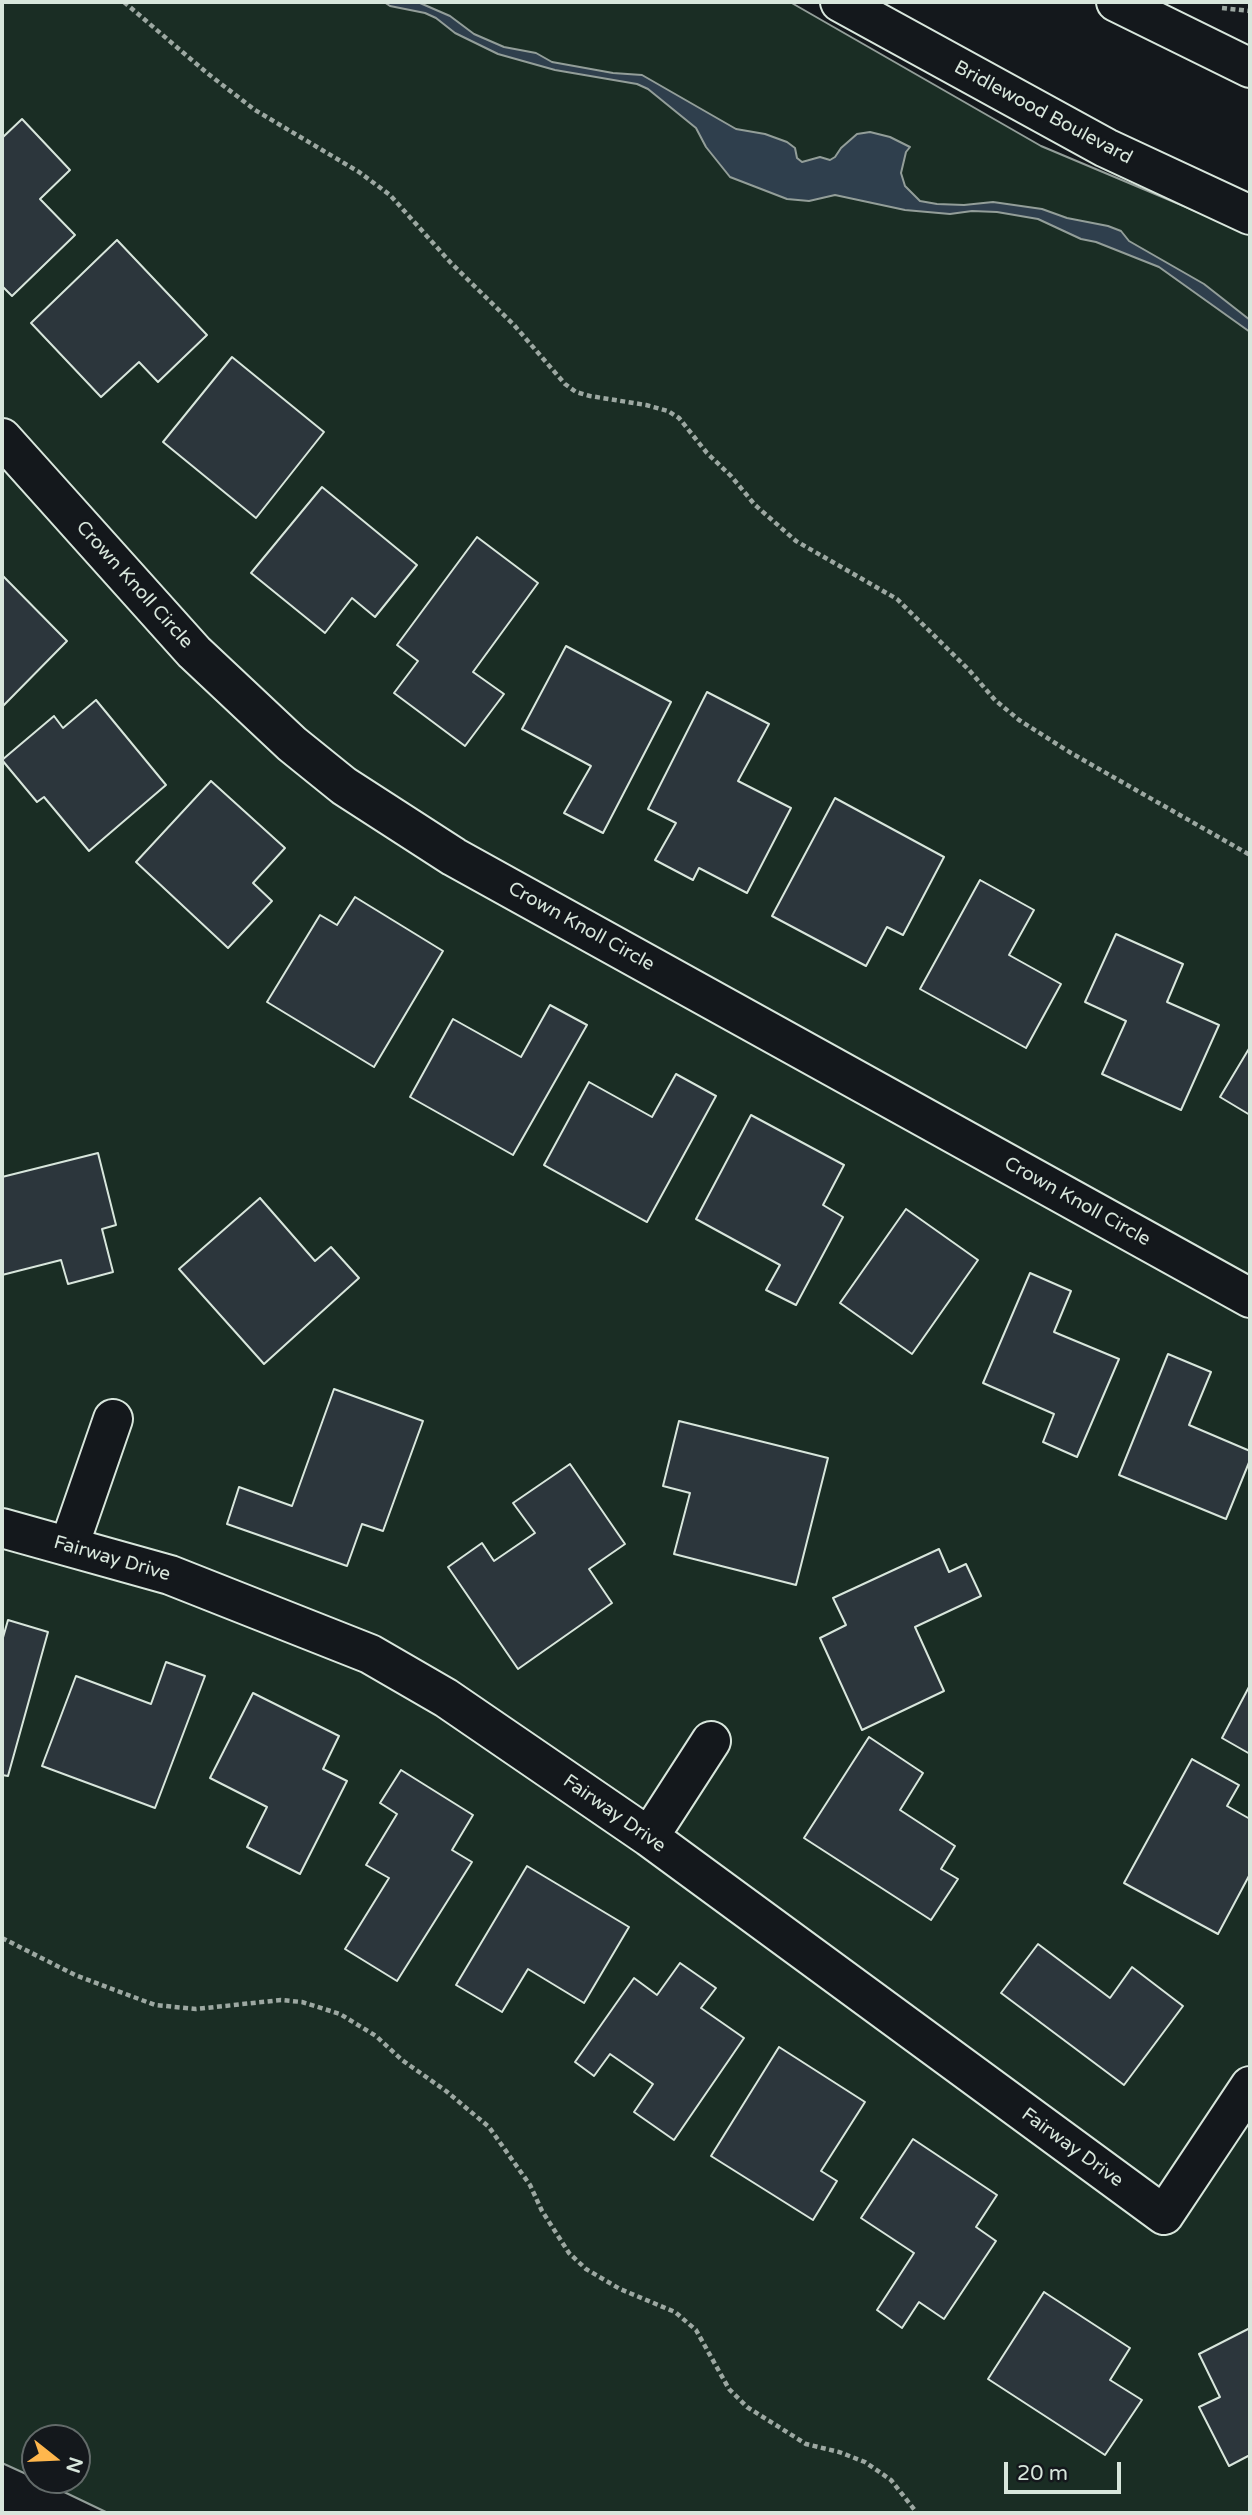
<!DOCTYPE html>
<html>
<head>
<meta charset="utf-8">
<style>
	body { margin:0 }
	#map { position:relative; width:1252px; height:2515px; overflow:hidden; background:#14181c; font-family:"Varela Round",sans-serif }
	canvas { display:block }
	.frame { position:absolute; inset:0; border:4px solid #d8e6dc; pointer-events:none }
	.north { position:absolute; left:21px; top:2424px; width:70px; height:70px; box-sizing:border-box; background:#14181c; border:2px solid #626a69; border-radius:50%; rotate:108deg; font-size:19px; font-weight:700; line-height:28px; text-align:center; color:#d8e6dc }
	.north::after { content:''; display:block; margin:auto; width:24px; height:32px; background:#ffb74d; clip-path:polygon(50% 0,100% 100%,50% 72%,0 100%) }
	.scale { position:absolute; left:1004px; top:2462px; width:117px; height:32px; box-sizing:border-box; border:4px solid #d8e6dc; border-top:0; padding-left:9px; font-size:21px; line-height:24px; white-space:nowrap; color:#d8e6dc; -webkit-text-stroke:5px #14181c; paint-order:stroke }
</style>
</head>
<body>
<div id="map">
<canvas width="1252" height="2515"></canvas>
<div class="frame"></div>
<div class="north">N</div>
<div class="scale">20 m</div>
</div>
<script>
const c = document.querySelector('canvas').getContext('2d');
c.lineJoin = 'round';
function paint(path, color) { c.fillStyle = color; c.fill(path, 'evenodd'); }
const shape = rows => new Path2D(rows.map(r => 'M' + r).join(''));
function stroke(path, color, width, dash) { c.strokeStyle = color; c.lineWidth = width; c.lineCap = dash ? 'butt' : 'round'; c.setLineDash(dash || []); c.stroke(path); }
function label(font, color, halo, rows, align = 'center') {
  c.font = font + ' "Varela Round",sans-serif'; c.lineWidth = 5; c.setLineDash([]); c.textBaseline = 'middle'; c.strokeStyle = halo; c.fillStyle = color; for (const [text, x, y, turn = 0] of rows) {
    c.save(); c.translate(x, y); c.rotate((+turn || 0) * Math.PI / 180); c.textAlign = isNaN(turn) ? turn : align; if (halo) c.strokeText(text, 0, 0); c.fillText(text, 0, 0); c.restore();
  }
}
const green = shape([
	[2,2,790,2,1041,146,1250,234,1250,2513,108,2513,39,2480,77,2480,77,2438,35,2438,35,2478,2,2463,2,2]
]);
paint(green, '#1a2d24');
stroke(green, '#939e99', 2);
const water = shape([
	[384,2,420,3,450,16,474,34,504,47,536,53,552,62,613,73,642,75,736,129,765,134,787,142,795,148,797,158,802,162,820,157,830,160,835,157,841,148,857,134,870,132,890,137,910,147,906,152,901,173,905,186,920,201,937,204,964,205,993,202,1042,209,1067,218,1108,226,1121,231,1129,241,1204,284,1250,320,1250,332,1159,267,1096,242,1081,239,1038,219,997,212,972,211,950,214,905,210,835,195,809,201,787,199,730,177,706,147,696,128,648,89,637,84,555,70,498,54,455,33,436,18,425,13,390,6,384,2]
]);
paint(water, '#2f3f4d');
stroke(water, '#939e99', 2);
const building = shape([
	[22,119,70,170,40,199,75,235,12,296,2,286,2,138,22,119],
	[117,240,207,335,158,382,139,362,101,397,31,323,117,240],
	[232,357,324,432,256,518,163,442,232,357],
	[322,487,417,565,375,617,352,598,325,633,251,573,322,487],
	[477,537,538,583,473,672,504,694,465,746,394,693,418,661,397,645,477,537],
	[2,575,67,641,2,707,2,575],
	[566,646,671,702,603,833,564,813,591,766,522,729,566,646],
	[707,692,769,724,738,781,791,808,747,893,699,868,693,880,655,860,676,823,648,809,707,692],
	[96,700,166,785,89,851,44,797,37,802,2,760,54,716,63,728,96,700],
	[211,781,285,848,253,883,272,901,228,948,136,862,211,781],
	[835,798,944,857,903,935,887,927,866,966,772,916,835,798],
	[980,880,1034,910,1009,955,1061,984,1026,1048,920,989,980,880],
	[355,897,443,951,374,1067,267,1002,320,915,337,925,355,897],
	[1116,934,1183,964,1167,1002,1219,1025,1181,1110,1102,1074,1126,1021,1085,1002,1116,934],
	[550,1005,587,1025,513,1155,410,1097,453,1019,521,1057,550,1005],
	[1250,1047,1250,1115,1220,1097,1250,1047],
	[676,1074,716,1096,647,1222,544,1165,589,1082,652,1117,676,1074],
	[751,1115,844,1165,823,1205,843,1217,796,1305,766,1290,780,1265,696,1219,751,1115],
	[98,1153,116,1225,102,1229,113,1272,68,1284,61,1260,2,1275,2,1177,98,1153],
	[260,1198,315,1261,331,1247,359,1278,264,1364,179,1269,260,1198],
	[906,1209,978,1260,912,1354,840,1303,906,1209],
	[1030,1273,1071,1291,1054,1332,1119,1359,1077,1457,1043,1442,1054,1414,983,1383,1030,1273],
	[1168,1354,1211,1372,1189,1425,1250,1451,1250,1460,1226,1519,1119,1475,1168,1354],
	[334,1389,423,1421,383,1531,362,1524,347,1566,227,1524,239,1487,292,1506,334,1389],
	[679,1421,828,1458,796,1585,674,1554,690,1493,663,1486,679,1421],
	[570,1464,625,1544,589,1569,612,1603,518,1669,448,1567,482,1543,494,1561,535,1533,513,1503,570,1464],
	[939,1549,949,1572,966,1564,981,1596,915,1627,944,1691,862,1730,820,1638,846,1625,833,1598,939,1549],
	[8,1620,48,1632,8,1776,2,1775,2,1641,8,1620],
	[166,1662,205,1676,155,1808,42,1766,76,1676,151,1704,166,1662],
	[1250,1685,1250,1754,1222,1738,1250,1685],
	[253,1693,339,1736,323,1769,347,1781,300,1874,247,1847,267,1807,210,1778,253,1693],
	[869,1737,923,1773,900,1810,955,1846,941,1869,958,1879,931,1920,804,1838,869,1737],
	[1192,1759,1239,1785,1227,1806,1250,1819,1250,1874,1218,1934,1124,1883,1192,1759],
	[401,1770,473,1815,452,1850,472,1862,397,1981,345,1949,389,1878,366,1865,397,1814,380,1803,401,1770],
	[527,1866,629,1927,584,2003,528,1969,502,2012,456,1985,527,1866],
	[1038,1944,1110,1998,1132,1967,1183,2006,1124,2085,1001,1993,1038,1944],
	[680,1963,716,1988,701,2008,744,2038,674,2140,634,2112,653,2084,610,2054,594,2076,575,2062,634,1978,657,1995,680,1963],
	[779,2047,865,2102,821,2171,837,2181,813,2220,711,2156,779,2047],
	[913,2139,997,2195,976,2227,996,2241,944,2319,919,2302,902,2328,877,2310,914,2253,861,2218,913,2139],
	[1044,2292,1130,2348,1110,2380,1142,2400,1105,2455,988,2379,1044,2292],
	[1250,2328,1250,2455,1229,2466,1199,2407,1220,2397,1199,2354,1250,2328]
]);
paint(building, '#2c363c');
stroke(building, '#d8e6dc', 2);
const minor = shape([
	[2,438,194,652,292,744,344,786,454,857,1250,1298],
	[2,1528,170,1575,370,1654,446,1698,649,1837,1164,2215,1250,2086],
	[69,1546,113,1419],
	[649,1837,711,1741]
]);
const major = shape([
	[840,2,1106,148,1250,215],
	[1116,2,1250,68]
]);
stroke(minor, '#d8e6dc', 42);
stroke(major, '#d8e6dc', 42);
stroke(shape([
	[124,2,207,73,255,110,359,172,390,195,451,263,514,325,565,384,576,392,590,396,646,405,668,411,679,418,707,453,731,476,755,505,796,541,897,599,969,670,995,700,1019,720,1071,753,1250,855],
	[1222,8,1250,11],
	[2,1938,75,1975,155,2005,196,2009,281,2000,302,2002,340,2014,376,2036,402,2060,446,2091,489,2127,530,2185,542,2211,569,2253,586,2269,620,2289,675,2312,696,2330,729,2389,747,2407,806,2444,839,2452,865,2462,891,2480,917,2513]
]), '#9da8a2', 4.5, [5, 3.5]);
stroke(minor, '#14181c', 38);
stroke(major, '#14181c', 38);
label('19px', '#d8e6dc', '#14181c', [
	["Bridlewood Boulevard",1043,113,28],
	["Crown Knoll Circle",134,585,48],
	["Crown Knoll Circle",581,927,29],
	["Crown Knoll Circle",1077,1202,29],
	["Fairway Drive",112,1559,16],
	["Fairway Drive",614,1814,35],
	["Fairway Drive",1072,2148,36]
]);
</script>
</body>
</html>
